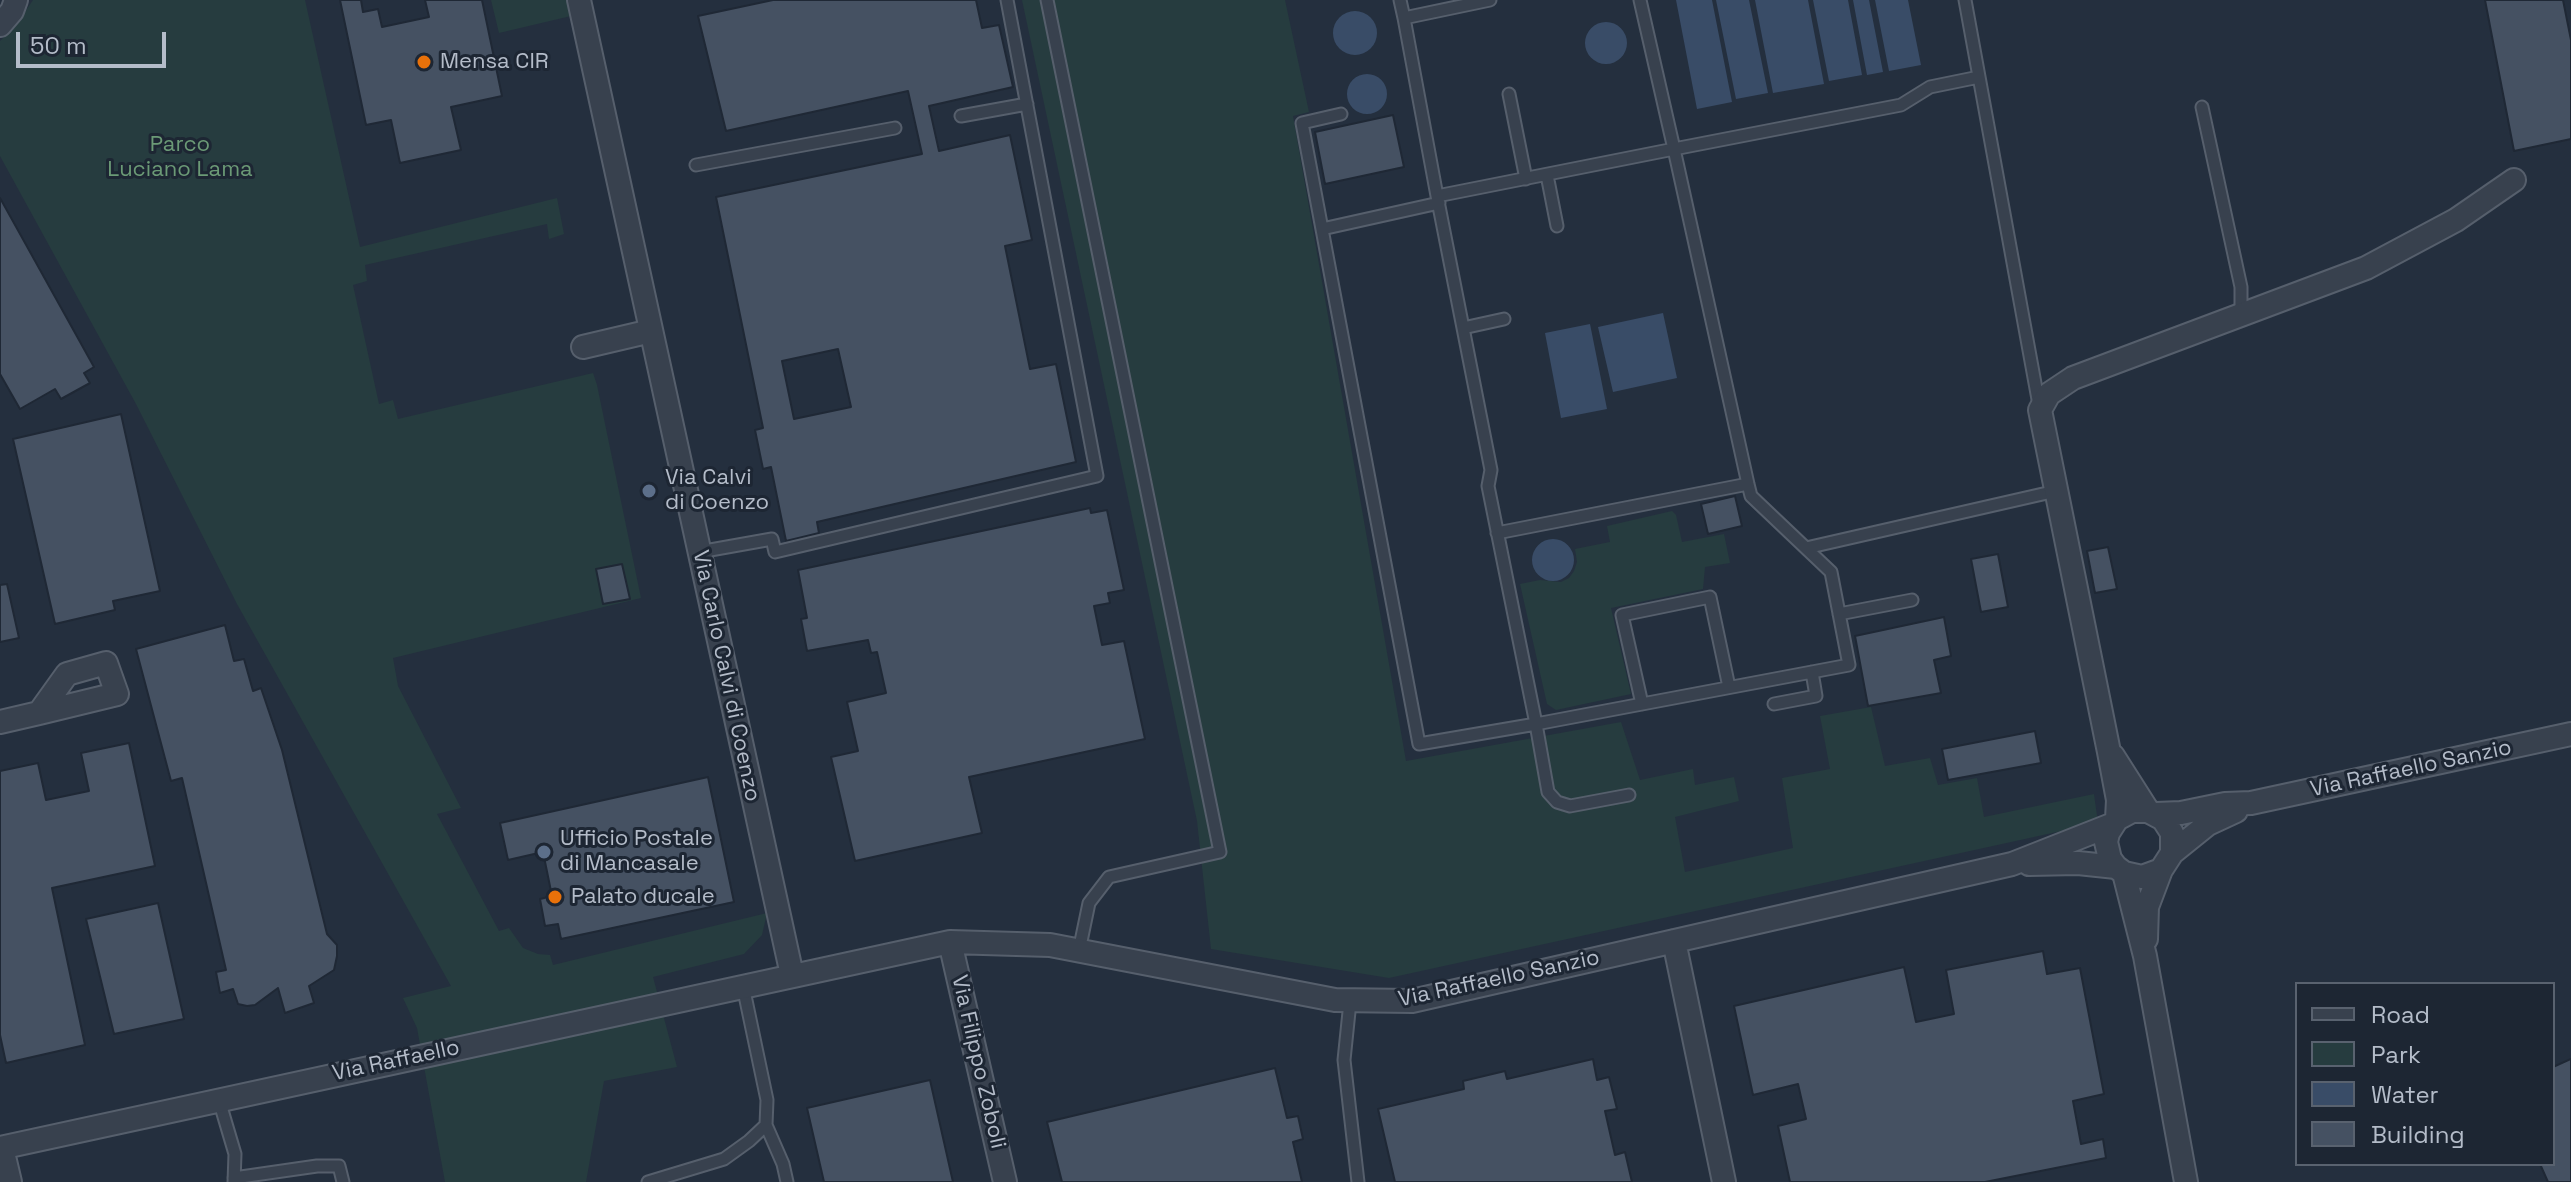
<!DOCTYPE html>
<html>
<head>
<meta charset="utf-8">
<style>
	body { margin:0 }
	#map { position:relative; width:2571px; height:1182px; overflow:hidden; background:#242f3e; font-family:"Space Grotesk",sans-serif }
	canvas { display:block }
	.legend { position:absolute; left:2295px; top:982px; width:260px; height:184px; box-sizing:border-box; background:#1d2633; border:2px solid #59626f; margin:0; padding:10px 14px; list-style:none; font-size:24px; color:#b4bcc9 }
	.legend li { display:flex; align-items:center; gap:16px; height:40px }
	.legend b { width:40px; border:2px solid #59626f }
	.scale { position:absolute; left:16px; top:32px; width:150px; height:36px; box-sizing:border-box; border:4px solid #b4bcc9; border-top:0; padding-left:10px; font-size:24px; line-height:28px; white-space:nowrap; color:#b4bcc9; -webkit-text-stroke:6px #1d2633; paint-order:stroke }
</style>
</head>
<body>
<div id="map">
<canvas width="2571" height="1182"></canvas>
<ul class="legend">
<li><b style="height:10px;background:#38414e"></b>Road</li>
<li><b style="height:22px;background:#263c3f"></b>Park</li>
<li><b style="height:22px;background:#394c67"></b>Water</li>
<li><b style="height:22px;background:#455162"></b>Building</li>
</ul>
<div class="scale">50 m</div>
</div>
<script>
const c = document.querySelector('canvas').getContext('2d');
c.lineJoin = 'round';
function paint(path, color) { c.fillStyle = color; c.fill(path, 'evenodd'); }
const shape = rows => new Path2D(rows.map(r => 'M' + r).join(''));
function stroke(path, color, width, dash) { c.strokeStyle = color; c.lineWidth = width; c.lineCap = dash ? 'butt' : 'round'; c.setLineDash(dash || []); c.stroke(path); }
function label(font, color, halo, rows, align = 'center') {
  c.font = font + ' "Space Grotesk",sans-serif'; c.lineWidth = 6; c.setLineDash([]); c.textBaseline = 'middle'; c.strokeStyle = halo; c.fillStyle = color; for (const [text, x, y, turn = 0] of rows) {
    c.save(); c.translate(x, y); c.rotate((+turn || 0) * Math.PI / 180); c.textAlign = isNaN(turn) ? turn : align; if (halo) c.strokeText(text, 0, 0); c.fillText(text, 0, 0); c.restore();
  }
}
paint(shape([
	[33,0,305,0,360,247,557,198,564,234,549,239,547,224,365,265,367,281,353,285,379,404,393,400,398,419,593,373,597,385,641,598,393,658,398,686,461,808,437,814,499,931,509,928,523,948,538,954,550,955,553,965,767,913,762,935,744,954,653,977,677,1067,604,1081,586,1182,445,1182,417,1028,403,998,451,986,237,604,136,404,0,156,0,41,14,28],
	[491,0,567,0,571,16,499,33],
	[1022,0,1285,0,1309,112,1293,116,1406,761,1621,722,1640,780,1693,769,1695,785,1734,777,1739,801,1675,817,1685,872,1793,848,1782,778,1830,769,1820,716,1871,707,1885,766,1930,758,1938,785,1977,778,1984,817,2094,794,2098,823,1389,978,1211,949,1197,821],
	[1672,511,1676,515,1682,542,1724,534,1730,563,1705,567,1703,589,1611,608,1631,694,1556,710,1547,704,1520,584,1540,580,1561,582,1569,578,1574,571,1577,562,1575,549,1610,542,1607,526]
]), '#263c3f');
paint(shape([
	[1676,0,1712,0,1732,102,1697,109],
	[1716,0,1749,0,1768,93,1736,99],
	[1755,0,1808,0,1824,84,1773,93],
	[1813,0,1848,0,1862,75,1829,81],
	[1853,0,1869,0,1883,72,1867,75],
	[1875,0,1908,0,1921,65,1889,71],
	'1333 33a22 22 0 1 1 44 0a22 22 0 1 1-44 0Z',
	'1585 43a21 21 0 1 1 42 0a21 21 0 1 1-42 0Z',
	'1347 94a20 20 0 1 1 40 0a20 20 0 1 1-40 0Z',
	[1663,313,1677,378,1613,392,1598,327],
	[1590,324,1607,409,1561,418,1545,333],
	'1532 560a21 21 0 1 1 42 0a21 21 0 1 1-42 0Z'
]), '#394c67');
const building = shape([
	[340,0,361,0,363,12,378,9,382,27,429,17,425,0,482,0,502,96,451,107,461,150,400,163,391,120,366,125,340,0],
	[773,0,976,0,982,28,999,25,1013,87,929,106,939,151,1010,135,1032,240,1005,246,1030,369,1056,364,1076,462,817,522,819,533,786,541,771,467,763,469,755,430,763,428,716,197,922,154,908,91,726,131,698,16,773,0],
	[838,349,851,407,794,419,782,361,838,349],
	[2485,0,2563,0,2571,40,2571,139,2514,151,2485,0],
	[1393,115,1404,167,1325,184,1315,132,1393,115],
	[0,198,94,367,84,373,90,383,61,399,55,389,20,409,0,374,0,198],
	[121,414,160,591,113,601,115,610,55,624,13,439,121,414],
	[1735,496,1742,526,1708,534,1701,504,1735,496],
	[1090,508,1091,513,1107,510,1124,590,1108,593,1110,603,1094,606,1102,645,1124,641,1145,739,969,777,982,833,855,861,831,757,858,751,847,702,886,693,877,652,871,653,868,640,807,651,801,619,807,618,798,570,1090,508],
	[2108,547,2117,589,2095,593,2087,551,2108,547],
	[1998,554,2008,607,1981,612,1971,559,1998,554],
	[622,564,630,599,603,604,596,569,622,564],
	[7,584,19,638,0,642,0,585,7,584],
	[1944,617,1951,656,1934,660,1941,693,1868,706,1855,636,1944,617],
	[225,625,234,661,244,659,253,691,261,688,282,750,327,934,337,945,337,956,334,970,309,986,314,1003,285,1013,278,988,255,1005,247,1006,238,1004,233,989,220,993,216,972,226,970,182,778,171,781,136,649,225,625],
	[2035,731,2041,763,1948,780,1942,749,2035,731],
	[129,743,155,866,52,888,85,1045,6,1063,0,1035,0,771,38,763,46,800,89,791,81,753,129,743],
	[708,777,734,902,561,939,558,924,545,926,540,899,552,896,543,852,508,860,500,823,708,777],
	[158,903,184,1019,114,1034,86,919,158,903],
	[2043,951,2047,974,2080,968,2104,1094,2073,1101,2081,1144,2103,1139,2106,1158,1985,1182,1790,1182,1778,1126,1806,1119,1798,1084,1753,1095,1734,1006,1904,967,1916,1022,1954,1014,1946,970,2043,951],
	[1593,1059,1597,1080,1609,1077,1617,1109,1605,1111,1615,1155,1625,1152,1632,1182,1395,1182,1378,1109,1464,1089,1463,1081,1505,1071,1507,1079,1593,1059],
	[2571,1059,2571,1182,2548,1182,2540,1164,2553,1164,2553,1067,2571,1059],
	[1275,1068,1287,1118,1298,1116,1303,1139,1293,1142,1302,1182,1062,1182,1047,1122,1275,1068],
	[930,1080,953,1182,824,1182,807,1108,930,1080]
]);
paint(building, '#455162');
stroke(building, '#1f2835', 2);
const lane = shape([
	[1047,0,1220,852,1109,877,1089,903,1079,951],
	[1400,0,1404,18],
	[1640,0,1674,149,1748,484,1751,496,1831,572,1849,665,1536,724,1488,486,1491,470,1437,196,1674,149,1901,105,1930,87,1979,77],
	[1965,0,2039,405],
	[1509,94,1526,179],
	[2202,107,2241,287,2241,315],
	[1341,114,1302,123,1419,744,1536,724,1548,792,1557,802,1570,806,1629,795],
	[961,116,1027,104],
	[696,165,895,128],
	[1547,175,1557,226],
	[1437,196,1404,18,1490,0],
	[1322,229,1439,203],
	[1463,328,1504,319],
	[1497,533,1748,484],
	[1806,548,2056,491],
	[699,552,772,539,775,552,1097,476,1007,0],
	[1839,614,1912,600],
	[1642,704,1622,615,1710,597,1729,687],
	[1774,704,1816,696,1812,672],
	[743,986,767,1100,766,1125,783,1164,787,1182],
	[1350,1002,1344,1060,1358,1182],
	[219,1100,235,1154,234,1182],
	[234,1178,317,1166,339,1166,343,1182],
	[648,1182,724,1159,749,1141,766,1125]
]);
const street = shape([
	[579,0,792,975],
	[0,25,12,11,16,0],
	[583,347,651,331],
	[0,722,39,713,117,694,106,663,67,674,39,713],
	[2113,756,2148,811],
	[2156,814,2181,813,2225,804,2251,803,2571,734],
	[2117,819,2118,800,2109,752,2040,410,2049,394,2073,378,2366,268,2456,220,2514,180],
	[2172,853,2208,824,2236,811],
	[2029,864,2078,863,2116,867],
	[2124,873,2145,956,2186,1182],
	[2146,939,2147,907,2161,870,2172,853,2172,833,2163,819,2148,811,2132,811,2117,819,2108,833,2106,842,2110,859,2116,867,2124,873,2142,877,2161,870],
	[1674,941,1724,1182],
	[950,942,1005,1182],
	[0,1148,950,942,1050,945,1335,1000,1412,1001,2012,864,2111,825],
	[2,1148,10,1182]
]);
stroke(lane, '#565f6c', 15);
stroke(street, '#565f6c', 26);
stroke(lane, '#38414e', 11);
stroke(street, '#38414e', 22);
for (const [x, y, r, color] of [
	[424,62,8,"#e8710a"],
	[649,491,8,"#5c6f8a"],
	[544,852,8,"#5c6f8a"],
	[555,897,8,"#e8710a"]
]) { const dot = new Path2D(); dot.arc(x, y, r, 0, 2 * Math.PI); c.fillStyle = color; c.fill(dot); stroke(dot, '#1d2633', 3); }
label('22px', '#b4bcc9', '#1d2633', [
	["Mensa CIR",440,62],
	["Via Calvi",665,478],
	["di Coenzo",665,503],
	["Ufficio Postale",560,839],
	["di Mancasale",560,864],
	["Palato ducale",571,897]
], 'left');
label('22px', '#6b9a76', '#1d2633', [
	["Parco",180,145],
	["Luciano Lama",180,170]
]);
label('22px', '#b4bcc9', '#1d2633', [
	["Via Carlo Calvi di Coenzo",726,676,78],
	["Via Raffaello Sanzio",2411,769,-12],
	["Via Raffaello Sanzio",1499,979,-12],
	["Via Raffaello",396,1061,-12],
	["Via Filippo Zoboli",978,1062,77]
]);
</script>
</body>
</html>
